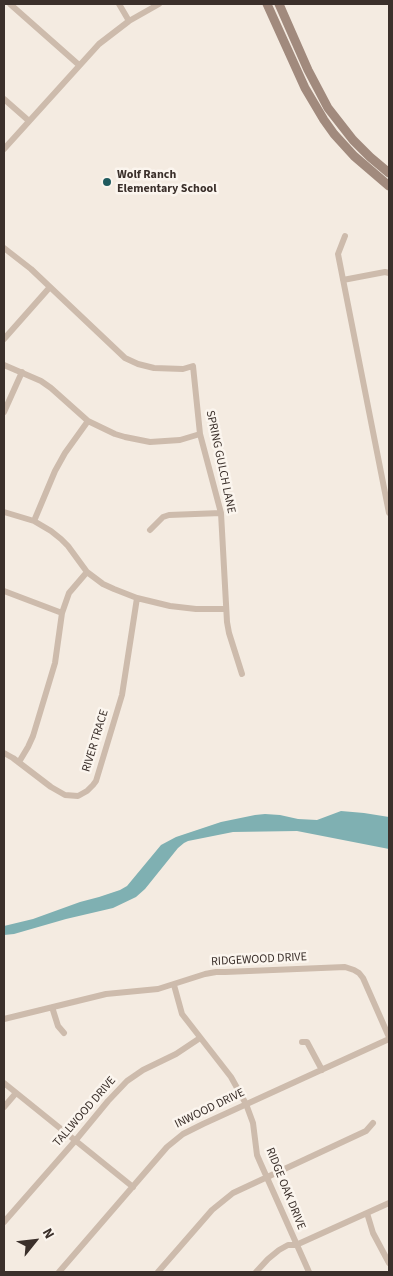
<!DOCTYPE html>
<html>
<head>
<meta charset="utf-8">
<style>
	body { margin:0 }
	#map { position:relative; width:393px; height:1276px; overflow:hidden; background:#f4ebe1; font-family:"Source Sans 3",sans-serif }
	canvas { display:block }
	.frame { position:absolute; inset:0; border:5px solid #3b302b; pointer-events:none }
	.north { position:absolute; left:10px; top:1216px; width:50px; height:50px; -webkit-text-stroke:4px #fbf5ee; paint-order:stroke; rotate:61deg; font-size:14px; font-weight:700; line-height:20px; text-align:center; color:#3b302b }
	.north::after { content:''; display:block; margin:auto; width:18px; height:22px; background:#3b302b; clip-path:polygon(50% 0,100% 100%,50% 72%,0 100%) }
</style>
</head>
<body>
<div id="map">
<canvas width="393" height="1276"></canvas>
<div class="frame"></div>
<div class="north">N</div>
</div>
<script>
const c = document.querySelector('canvas').getContext('2d');
c.lineJoin = 'round';
function paint(path, color) { c.fillStyle = color; c.fill(path, 'evenodd'); }
const shape = rows => new Path2D(rows.map(r => 'M' + r).join(''));
function stroke(path, color, width, dash) { c.strokeStyle = color; c.lineWidth = width; c.lineCap = dash ? 'butt' : 'round'; c.setLineDash(dash || []); c.stroke(path); }
function label(font, color, halo, rows, align = 'center') {
  c.font = font + ' "Source Sans 3",sans-serif'; c.lineWidth = 5; c.setLineDash([]); c.textBaseline = 'middle'; c.strokeStyle = halo; c.fillStyle = color; for (const [text, x, y, turn = 0] of rows) {
    c.save(); c.translate(x, y); c.rotate((+turn || 0) * Math.PI / 180); c.textAlign = isNaN(turn) ? turn : align; if (halo) c.strokeText(text, 0, 0); c.fillText(text, 0, 0); c.restore();
  }
}
paint(shape([
	[341,811,364,813,389,817,389,849,297,831,233,832,188,841,184,843,178,848,145,889,136,897,113,908,66,919,14,934,4,935,4,926,33,919,80,902,99,897,120,890,127,886,161,845,176,837,221,822,255,815,265,814,280,815,298,819,317,820]
]), '#7fb0b2');
stroke(shape([
	[10,4,79,65],
	[119,4,129,21],
	[4,99,29,121],
	[4,149,99,44,129,21,159,4],
	[345,236,338,254,389,513],
	[4,248,31,269,125,358,138,364,154,368,183,369,193,366,200,434,221,513,227,622,229,633,242,674],
	[343,280,385,272,389,273],
	[4,339,50,287],
	[4,365,41,381,51,388,88,421,115,434,125,437,150,442,180,440,200,434],
	[4,412,22,372],
	[4,512,34,521,51,531,61,539,68,546,87,572,103,584,114,589,137,598,170,606,196,609,226,609],
	[34,521,55,471,65,453,88,421],
	[150,530,163,517,169,515,221,513],
	[4,591,62,613],
	[4,753,13,758,51,787,65,795,78,796,87,791,93,785,96,781,122,695,137,598],
	[19,762,28,747,33,736,55,663,62,613,69,593,87,572],
	[174,985,182,1014,231,1077,246,1104,253,1123,257,1155,260,1162,309,1272],
	[52,1007,58,1026,64,1033],
	[4,1019,106,994,158,989,205,974,216,972,225,972,345,967,354,970,359,973,363,978,389,1037],
	[302,1042,307,1042,322,1070],
	[4,1083,133,1187],
	[4,1107,16,1093],
	[367,1213,373,1233,389,1263],
	[4,1222,75,1141,108,1101,127,1081,143,1070,176,1054,200,1038],
	[59,1272,167,1147,183,1134,203,1124,389,1039],
	[158,1272,212,1210,233,1193,366,1131,373,1123],
	[256,1272,268,1259,279,1250,288,1245,296,1245,389,1203]
]), '#cdbbac', 6);
stroke(shape([
	[267,4,305,88,324,120,334,134,354,156,389,186],
	[279,4,308,70,328,108,353,140,370,157,389,173]
]), '#a18a7d', 9);
for (const [x, y, r, color] of [
	[107,182,5,"#1f5a5e"]
]) { const dot = new Path2D(); dot.arc(x, y, r, 0, 2 * Math.PI); c.fillStyle = color; c.fill(dot); stroke(dot, '#fbf5ee', 2); }
label('bold 12px', '#3b302b', '#fbf5ee', [
	["Wolf Ranch",117,175],
	["Elementary School",117,189]
], 'left');
label('12px', '#3b302b', '#fbf5ee', [
	["SPRING GULCH LANE",220,462,78],
	["RIVER TRACE",96,741,-73],
	["RIDGEWOOD DRIVE",259,960,-3],
	["INWOOD DRIVE",210,1109,-26],
	["TALLWOOD DRIVE",85,1112,-49],
	["RIDGE OAK DRIVE",285,1189,68]
]);
</script>
</body>
</html>
